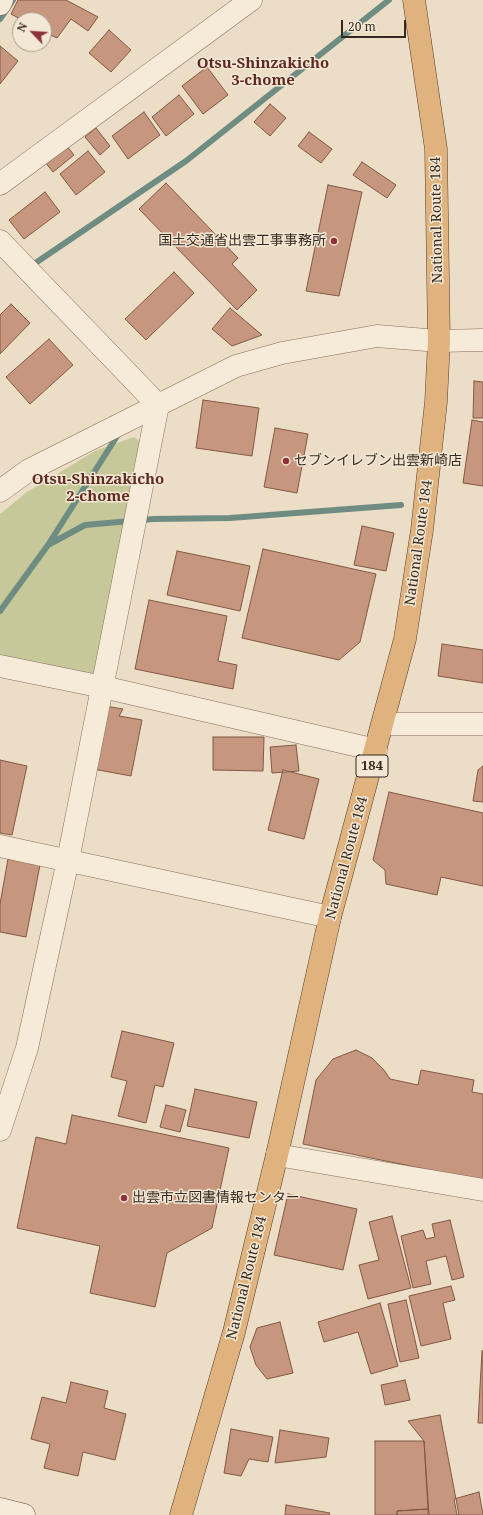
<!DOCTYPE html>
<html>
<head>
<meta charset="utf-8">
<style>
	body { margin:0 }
	#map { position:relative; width:483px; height:1515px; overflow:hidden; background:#ebddc6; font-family:"Noto Serif",serif }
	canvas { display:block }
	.north { position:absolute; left:12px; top:12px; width:40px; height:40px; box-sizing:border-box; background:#f3e8d5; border:1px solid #a79c8c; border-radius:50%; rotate:295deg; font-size:11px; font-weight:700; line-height:16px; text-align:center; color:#36291f }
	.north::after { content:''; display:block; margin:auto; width:14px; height:18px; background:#8f3139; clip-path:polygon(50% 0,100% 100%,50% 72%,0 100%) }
	.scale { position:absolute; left:341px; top:20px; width:65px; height:18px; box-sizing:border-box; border:2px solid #36291f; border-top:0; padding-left:5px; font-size:12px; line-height:14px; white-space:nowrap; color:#36291f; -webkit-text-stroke:3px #f3e8d5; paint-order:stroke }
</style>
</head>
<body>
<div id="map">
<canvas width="483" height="1515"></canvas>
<div class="north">N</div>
<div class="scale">20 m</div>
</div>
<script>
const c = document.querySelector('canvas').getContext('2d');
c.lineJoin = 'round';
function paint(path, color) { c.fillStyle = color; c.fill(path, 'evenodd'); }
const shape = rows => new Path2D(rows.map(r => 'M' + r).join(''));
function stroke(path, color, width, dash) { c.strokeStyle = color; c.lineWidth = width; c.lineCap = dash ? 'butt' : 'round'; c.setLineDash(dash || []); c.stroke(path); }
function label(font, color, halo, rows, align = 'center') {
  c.font = font + ' "Noto Serif","Noto Sans JP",serif'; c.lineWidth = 3; c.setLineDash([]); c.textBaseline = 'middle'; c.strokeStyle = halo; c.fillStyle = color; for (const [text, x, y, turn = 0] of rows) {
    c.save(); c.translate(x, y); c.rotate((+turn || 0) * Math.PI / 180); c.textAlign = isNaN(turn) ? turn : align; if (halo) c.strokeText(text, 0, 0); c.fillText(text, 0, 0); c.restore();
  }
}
paint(shape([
	[134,437,142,443,94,675,0,659,0,514,27,492,95,451]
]), '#c6c89a');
stroke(shape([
	[0,19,13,0],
	[31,266,186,161,389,0],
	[48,545,119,433],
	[0,611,48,545,85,525,153,519,230,518,401,505]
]), '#6e8c82', 6);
const building = shape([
	[18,0,66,0,98,17,88,31,71,19,57,38,44,32,44,20,22,20,11,14,18,0],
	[109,30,131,50,111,72,89,53,109,30],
	[0,46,18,61,0,84,0,46],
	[207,67,228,95,203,114,182,86,207,67],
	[179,95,194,114,166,136,152,117,179,95],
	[270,104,286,118,270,136,254,122,270,104],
	[144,112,160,135,128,159,112,136,144,112],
	[96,128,110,146,100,155,85,137,96,128],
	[309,132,332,149,321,163,298,146,309,132],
	[66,145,74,155,53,172,45,162,66,145],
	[88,151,105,172,76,195,60,174,88,151],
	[362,162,396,185,387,198,353,175,362,162],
	[166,183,238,258,232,264,257,290,237,310,139,209,166,183],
	[328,185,362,192,339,296,306,291,328,185],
	[45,192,60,212,24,239,9,220,45,192],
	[174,272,194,293,146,340,125,319,174,272],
	[11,304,30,323,0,354,0,315,11,304],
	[230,308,262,335,232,346,212,329,230,308],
	[49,339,73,365,30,404,6,377,49,339],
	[474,381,483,382,483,418,473,418,474,381],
	[203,400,259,408,252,456,196,448,203,400],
	[472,420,483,422,483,486,463,483,472,420],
	[275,428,308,434,297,493,264,487,275,428],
	[362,526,394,533,386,571,354,565,362,526],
	[263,549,376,574,360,642,339,660,242,638,263,549],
	[177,551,250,566,240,611,167,595,177,551],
	[149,600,227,616,218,661,237,665,233,689,135,669,149,600],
	[442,644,483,650,483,683,438,676,442,644],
	[105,706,123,709,119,716,142,720,131,776,93,769,105,706],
	[213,737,264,737,263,771,213,770,213,737],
	[296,745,299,771,272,773,270,747,296,745],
	[0,760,27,766,12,835,0,833,0,760],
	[483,766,483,802,473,801,478,770,483,766],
	[283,770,319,779,304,839,268,830,283,770],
	[389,792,483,813,483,886,441,877,437,895,386,884,385,870,373,860,389,792],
	[8,859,40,865,26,937,0,932,0,904,8,859],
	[122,1031,174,1043,163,1087,155,1085,146,1123,118,1116,127,1081,111,1077,122,1031],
	[356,1050,372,1058,384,1070,390,1079,418,1085,421,1070,474,1080,472,1092,483,1094,483,1181,303,1144,316,1080,333,1059,356,1050],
	[195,1089,257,1102,249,1138,187,1126,195,1089],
	[166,1105,186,1110,180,1132,160,1127,166,1105],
	[72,1115,229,1148,212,1228,167,1253,155,1307,90,1293,100,1246,17,1228,36,1137,66,1144,72,1115],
	[288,1194,357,1209,343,1270,274,1255,288,1194],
	[392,1216,411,1288,368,1299,359,1265,379,1260,369,1222,392,1216],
	[450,1220,464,1277,452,1280,446,1256,426,1261,431,1284,413,1288,401,1236,423,1230,426,1239,435,1237,432,1224,450,1220],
	[451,1286,455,1300,443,1303,451,1339,421,1346,409,1296,451,1286],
	[406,1300,419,1358,400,1362,388,1304,406,1300],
	[380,1303,398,1366,371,1374,358,1332,324,1342,318,1322,380,1303],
	[280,1322,293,1373,267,1379,256,1365,250,1347,257,1328,280,1322],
	[482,1351,483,1351,483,1423,478,1423,482,1351],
	[405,1380,410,1400,385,1405,381,1385,405,1380],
	[71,1382,108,1391,104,1408,126,1414,115,1460,83,1452,78,1476,44,1468,50,1444,31,1439,42,1397,66,1403,71,1382],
	[440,1415,459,1515,429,1515,424,1441,408,1421,440,1415],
	[231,1429,273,1437,268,1462,249,1459,241,1476,224,1473,231,1429],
	[280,1430,329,1438,326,1457,275,1463,280,1430],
	[375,1441,424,1441,428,1509,397,1511,397,1515,375,1515,375,1441],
	[479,1492,483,1515,457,1515,454,1499,479,1492],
	[286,1505,330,1513,329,1515,285,1515,286,1505],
	[428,1509,428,1515,397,1515,397,1511,428,1509]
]);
paint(building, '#c6977e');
stroke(building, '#825844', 1);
const minor = shape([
	[0,4,2,0],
	[0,184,251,0],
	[0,241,158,405,68,860],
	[0,666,103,687,376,750],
	[383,724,483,724],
	[0,846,330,917],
	[277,1155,483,1190]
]);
const tertiary = shape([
	[0,491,29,470,236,366,282,353,377,336,439,341,483,340],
	[0,1130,27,1048,68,860]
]);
const secondary = shape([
	[0,1509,24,1515]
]);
const trunk = shape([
	[181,1515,234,1332,277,1155,330,917,405,639,422,530,436,402,439,341,436,149,414,0]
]);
stroke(minor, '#856f5d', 23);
stroke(tertiary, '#856f5d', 23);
stroke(secondary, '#665040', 23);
stroke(trunk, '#533e31', 23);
stroke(minor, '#f6ebd8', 22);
stroke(tertiary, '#f6ebd8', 22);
stroke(secondary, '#f6ebd8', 22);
stroke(trunk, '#e0b27e', 22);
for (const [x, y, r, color] of [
	[334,241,4,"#8f3139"],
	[286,461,4,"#8f3139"],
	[124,1198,4,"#8f3139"]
]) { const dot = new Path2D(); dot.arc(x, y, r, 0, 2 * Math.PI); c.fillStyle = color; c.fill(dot); stroke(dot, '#f3e8d5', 1.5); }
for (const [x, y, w] of [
	[372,766,32]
]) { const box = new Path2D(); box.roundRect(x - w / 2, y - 11, w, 22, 3); c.fillStyle = '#f3e8d5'; c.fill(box); stroke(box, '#36291f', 1); }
label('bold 13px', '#36291f', null, [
	["184",372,766]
]);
label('14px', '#36291f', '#f3e8d5', [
	["National Route 184",437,220,-91],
	["National Route 184",419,543,-82],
	["National Route 184",347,858,-75],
	["National Route 184",247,1278,-76]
]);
label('14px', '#36291f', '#f3e8d5', [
	["国土交通省出雲工事事務所",326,241,"right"],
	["セブンイレブン出雲新崎店",294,461],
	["出雲市立図書情報センター",132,1198]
], 'left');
label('bold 15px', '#5f2a22', '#f3e8d5', [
	["Otsu-Shinzakicho",263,64],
	["3-chome",263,81],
	["Otsu-Shinzakicho",98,480],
	["2-chome",98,497]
]);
</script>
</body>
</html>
